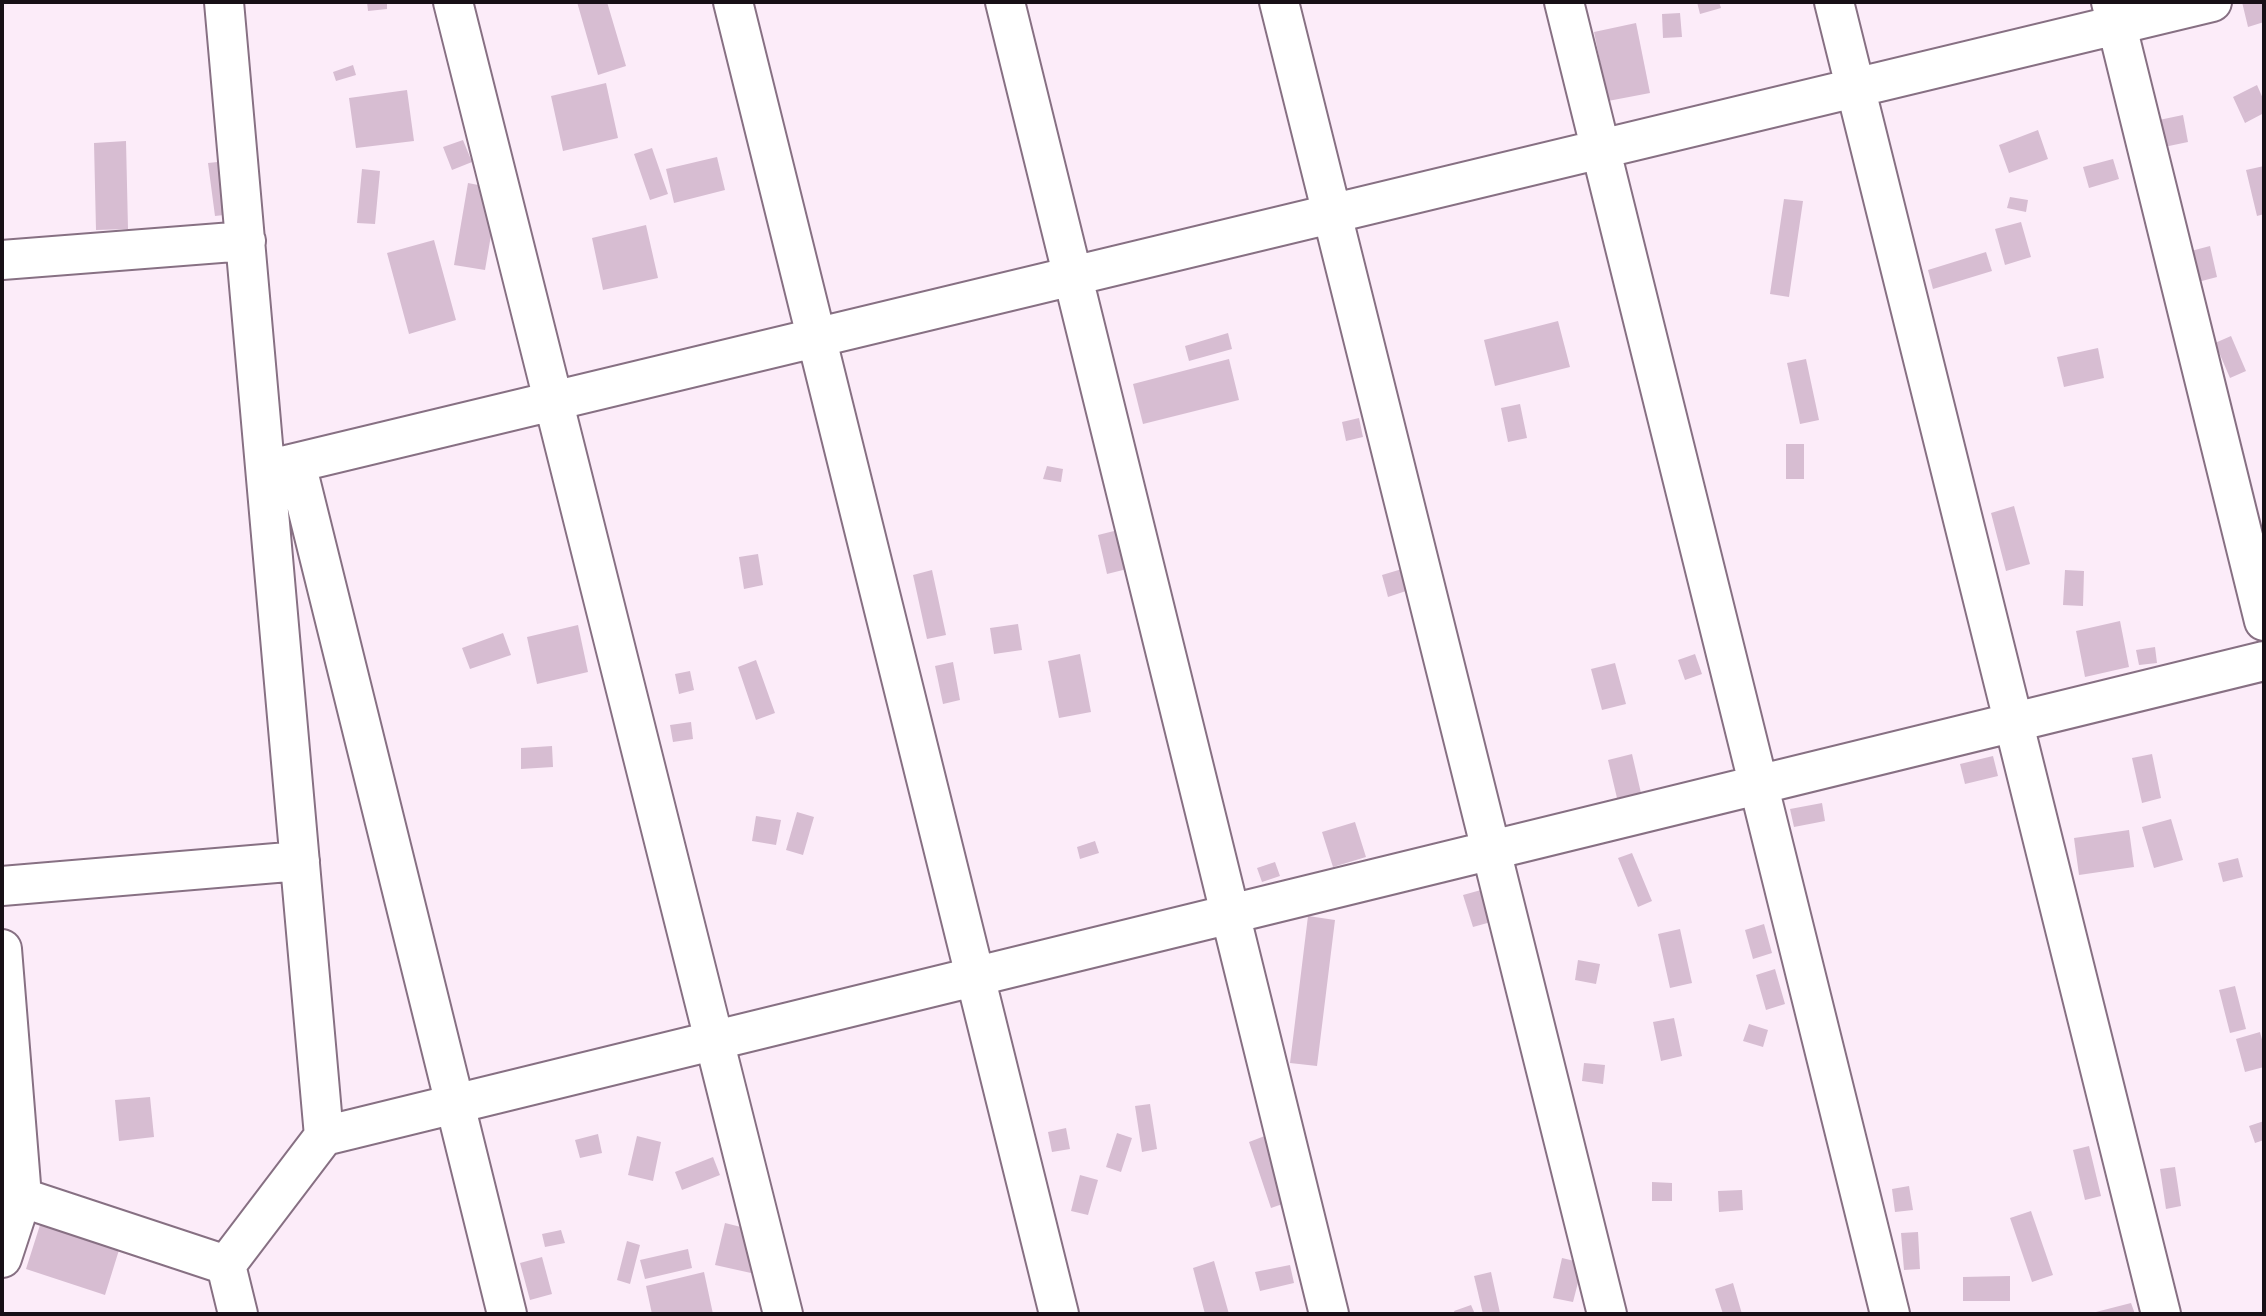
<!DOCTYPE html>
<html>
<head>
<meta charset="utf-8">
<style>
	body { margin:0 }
	#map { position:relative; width:2266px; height:1316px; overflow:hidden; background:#fcecf9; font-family:"Space Grotesk",sans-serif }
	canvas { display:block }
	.frame { position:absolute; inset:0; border:4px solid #170f16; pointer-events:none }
</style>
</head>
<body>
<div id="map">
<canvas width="2266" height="1316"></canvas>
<div class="frame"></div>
</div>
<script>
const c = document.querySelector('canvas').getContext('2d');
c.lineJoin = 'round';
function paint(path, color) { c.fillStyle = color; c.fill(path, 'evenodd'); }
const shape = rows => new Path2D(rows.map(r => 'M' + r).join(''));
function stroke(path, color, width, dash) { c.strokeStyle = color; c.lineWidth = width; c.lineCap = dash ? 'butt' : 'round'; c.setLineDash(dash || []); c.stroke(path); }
paint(shape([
	[367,2,387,2,387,9,368,11],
	[577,2,607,2,626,66,598,75],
	[1697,2,1719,2,1721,8,1700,14],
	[2242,2,2264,2,2264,22,2248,27],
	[1680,13,1682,37,1663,38,1662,14],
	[1636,23,1650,93,1608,101,1594,32],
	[353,65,356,75,336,81,333,72],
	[606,83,618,138,563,151,551,96],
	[2257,85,2264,101,2264,113,2245,123,2233,97],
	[407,90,414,141,356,148,349,98],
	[2183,115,2188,142,2164,147,2159,120],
	[2038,130,2048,159,2009,173,1999,145],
	[463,140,472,162,452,170,443,147],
	[126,141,128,229,96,230,94,143],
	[652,148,668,194,650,200,634,154],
	[717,157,725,190,674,203,666,169],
	[2113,159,2119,179,2089,188,2083,167],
	[227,161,233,214,215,216,208,163],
	[2264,166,2264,214,2257,216,2246,170],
	[362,169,380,171,375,224,357,223],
	[468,183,499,189,485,270,454,265],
	[2010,197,2028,200,2026,212,2007,208],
	[1784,199,1803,201,1789,297,1770,294],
	[2021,222,2031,257,2005,265,1995,229],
	[646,225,658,278,603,290,592,238],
	[434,240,456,320,409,334,387,253],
	[2210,246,2217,277,2198,282,2191,251],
	[1986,252,1992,271,1933,289,1928,270],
	[1558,321,1570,367,1495,386,1484,340],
	[1228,333,1232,349,1189,361,1185,346],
	[2231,336,2246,371,2230,378,2215,343],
	[2098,348,2104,378,2064,387,2057,357],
	[1229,359,1239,400,1143,424,1133,384],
	[1806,359,1819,420,1800,424,1787,363],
	[1520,404,1527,438,1508,442,1501,408],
	[1359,418,1363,437,1346,441,1342,422],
	[1786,444,1804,444,1804,479,1786,479],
	[1047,466,1063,469,1061,482,1043,479],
	[2014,506,2030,564,2006,571,1991,513],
	[1118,530,1127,569,1107,574,1098,535],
	[758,554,763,585,744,589,739,557],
	[1402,569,1409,590,1388,597,1382,575],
	[932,570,946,635,927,639,913,575],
	[2065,570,2084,571,2083,606,2063,605],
	[2120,621,2129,667,2085,677,2076,631],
	[1018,624,1022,650,994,654,990,628],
	[578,625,588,672,537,684,527,637],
	[503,633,511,655,470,669,462,648],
	[2155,647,2157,663,2139,665,2136,650],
	[1080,654,1091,712,1059,718,1048,661],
	[1695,654,1702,674,1685,680,1678,660],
	[756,660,775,713,756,720,738,667],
	[953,662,960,700,943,704,935,666],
	[1615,663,1626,704,1602,710,1591,669],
	[690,671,694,690,679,694,675,674],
	[691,722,693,739,673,742,670,725],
	[552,746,553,767,521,769,521,748],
	[1632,754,1641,793,1617,798,1608,760],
	[2152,754,2161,798,2142,803,2132,758],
	[1993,756,1998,776,1965,784,1960,764],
	[1822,803,1825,821,1794,827,1790,809],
	[797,812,814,817,803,855,786,850],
	[756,816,781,820,776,845,752,841],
	[2171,819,2183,860,2154,868,2142,827],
	[1355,822,1366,857,1333,867,1322,832],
	[2129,830,2134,867,2079,875,2074,838],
	[1095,841,1099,853,1080,859,1077,847],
	[1632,853,1652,901,1638,907,1618,858],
	[2238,858,2243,877,2223,882,2218,863],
	[1275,862,1280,876,1262,882,1257,868],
	[1481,890,1491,922,1473,927,1463,895],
	[1308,916,1335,920,1317,1066,1290,1063],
	[1764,924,1772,953,1753,959,1745,930],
	[1680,929,1692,983,1670,988,1658,934],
	[1578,960,1600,964,1596,984,1575,980],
	[1775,969,1785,1004,1766,1010,1756,975],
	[2235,986,2246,1029,2230,1033,2219,990],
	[1674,1018,1682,1056,1661,1061,1653,1022],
	[1749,1024,1768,1030,1763,1047,1743,1041],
	[2260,1032,2264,1047,2264,1067,2245,1072,2236,1039],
	[1584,1063,1605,1065,1603,1084,1582,1081],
	[150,1097,154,1137,119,1141,115,1100],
	[1150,1104,1157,1149,1142,1152,1135,1106],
	[2264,1121,2264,1140,2255,1143,2249,1126],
	[1066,1128,1070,1149,1052,1152,1048,1132],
	[1117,1133,1132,1138,1121,1172,1106,1167],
	[598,1134,602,1153,580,1158,575,1140],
	[1270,1134,1294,1200,1271,1208,1249,1142],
	[637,1136,661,1142,653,1181,628,1175],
	[2089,1146,2101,1196,2085,1200,2073,1150],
	[713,1157,720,1175,682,1190,675,1172],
	[2175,1167,2181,1206,2166,1209,2160,1169],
	[1080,1175,1098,1180,1088,1215,1071,1211],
	[1652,1182,1672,1183,1672,1201,1652,1201],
	[1909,1186,1913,1210,1895,1212,1892,1189],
	[1742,1190,1743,1210,1719,1212,1718,1191],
	[2031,1211,2053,1275,2032,1282,2010,1218],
	[725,1223,761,1232,751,1273,715,1265],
	[40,1225,119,1250,105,1295,26,1269],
	[561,1230,565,1243,545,1247,542,1234],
	[1918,1232,1920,1269,1904,1270,1901,1233],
	[627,1241,640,1245,630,1284,617,1280],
	[688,1249,692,1268,645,1279,640,1260],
	[542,1257,552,1294,530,1300,520,1263],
	[1562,1258,1583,1263,1573,1302,1553,1298],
	[1214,1261,1229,1314,1205,1314,1193,1268],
	[1290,1265,1294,1283,1260,1291,1255,1272],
	[704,1272,713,1314,652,1314,646,1286],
	[1491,1272,1500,1313,1483,1314,1474,1276],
	[2010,1276,2010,1301,1963,1301,1963,1277],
	[1733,1283,1742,1314,1723,1314,1715,1289],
	[2131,1303,2135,1314,2093,1314,2092,1313],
	[1471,1305,1475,1314,1455,1314,1454,1311]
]), '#d7bdd2');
const minor = shape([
	[224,2,324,1136],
	[453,2,783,1314],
	[733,2,1059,1314],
	[1005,2,1329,1314],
	[1279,2,1607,1314],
	[1564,2,1890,1314],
	[1834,2,2161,1314],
	[2111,2,2264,621],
	[2,260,246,241],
	[296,463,507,1314],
	[266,470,2212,2],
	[2,886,300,861],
	[2,949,22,1197,2,1258],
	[2,1191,226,1265],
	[226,1265,324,1136,2264,661],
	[226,1265,238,1314]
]);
stroke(minor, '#877083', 42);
stroke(minor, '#fff', 38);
</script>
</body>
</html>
